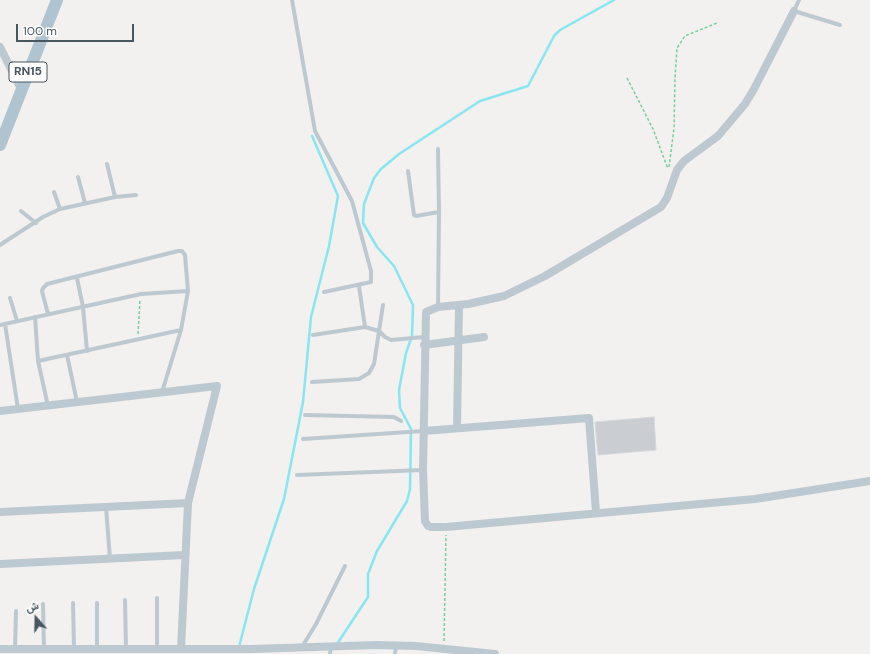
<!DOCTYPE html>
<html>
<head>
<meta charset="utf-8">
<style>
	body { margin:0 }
	#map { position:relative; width:870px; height:654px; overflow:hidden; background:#f3f0f0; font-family:"DM Sans",Vazirmatn,sans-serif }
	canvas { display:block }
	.north { position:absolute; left:16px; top:598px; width:40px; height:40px; -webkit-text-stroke:3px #fff; paint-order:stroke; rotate:340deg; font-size:11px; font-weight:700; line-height:16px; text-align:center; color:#47565f }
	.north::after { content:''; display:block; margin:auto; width:14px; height:18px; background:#47565f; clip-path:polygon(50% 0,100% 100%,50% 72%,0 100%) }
	.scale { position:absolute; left:16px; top:24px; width:118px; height:18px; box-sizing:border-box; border:2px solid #47565f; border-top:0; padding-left:5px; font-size:12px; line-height:14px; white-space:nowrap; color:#47565f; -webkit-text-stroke:3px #fff; paint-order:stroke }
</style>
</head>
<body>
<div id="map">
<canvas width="870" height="654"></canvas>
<div class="north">ش</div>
<div class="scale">100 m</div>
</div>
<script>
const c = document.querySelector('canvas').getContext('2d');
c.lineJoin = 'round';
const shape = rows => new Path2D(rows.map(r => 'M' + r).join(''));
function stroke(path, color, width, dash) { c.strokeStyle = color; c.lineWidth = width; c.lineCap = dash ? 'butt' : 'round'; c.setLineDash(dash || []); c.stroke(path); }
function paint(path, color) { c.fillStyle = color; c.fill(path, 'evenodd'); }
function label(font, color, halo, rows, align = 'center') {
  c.font = font + ' "DM Sans",sans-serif'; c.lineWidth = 3; c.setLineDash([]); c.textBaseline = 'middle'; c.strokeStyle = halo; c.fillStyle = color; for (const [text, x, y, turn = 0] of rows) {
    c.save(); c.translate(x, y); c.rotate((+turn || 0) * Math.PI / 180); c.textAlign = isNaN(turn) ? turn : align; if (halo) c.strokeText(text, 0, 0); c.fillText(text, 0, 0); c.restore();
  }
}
stroke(shape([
	[337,644,368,597,368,574,377,551,407,501,410,489,411,429,400,408,399,390,406,353,412,336,413,305,394,266,377,247,363,223,364,204,374,178,381,169,399,154,480,101,528,86,554,36,560,30,614,0],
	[239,647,254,589,284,499,303,402,311,317,329,246,338,196,312,136]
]), '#88e6f0', 2.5);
const building = shape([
	[654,417,656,450,598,455,595,422,654,417]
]);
paint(building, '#caced3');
stroke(building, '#d4d7dc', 1);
stroke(shape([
	[627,78,653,129,668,169],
	[669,167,674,128,675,78,677,48,685,36,717,23],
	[138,334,140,300],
	[444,641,446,535]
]), '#73d199', 1.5, [3, 2]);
stroke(shape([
	[292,0,315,131,352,201,371,271,371,282,324,292],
	[799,0,794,11,840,25],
	[438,149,439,212,438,307],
	[107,164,115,197],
	[408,171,414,215,416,216,439,212],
	[78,177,85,203],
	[54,192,60,209],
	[21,211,36,223],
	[0,245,43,217,60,209,115,197,136,195],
	[77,278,83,307,87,351],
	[359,286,365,327],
	[10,298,17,321],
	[48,314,42,291,43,288,47,284,178,251,182,251,185,255,188,291,181,330,162,392],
	[35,317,38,361,48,406],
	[5,324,18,409],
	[0,325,141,294,188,291],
	[313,335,365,327,379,331,385,337,391,340,424,337],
	[67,355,77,402],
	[38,361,181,330],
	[312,382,359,379,369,373,374,364,383,305],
	[305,415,394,417,401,421],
	[303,439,423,431],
	[297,475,423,470],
	[106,507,110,559],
	[125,600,126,649],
	[73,603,74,649],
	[43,604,44,650],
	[302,647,316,624,345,566],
	[157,648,157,598],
	[15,649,16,611],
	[97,649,97,603],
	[330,654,331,647],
	[395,654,396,646]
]), '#bdc9d0', 4);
stroke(shape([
	[794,11,754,89,745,104,718,136,684,161,677,170,667,198,661,207,545,276,504,296,468,304,438,307,426,312,423,470,425,521,428,526,431,527,446,527,755,499,870,481],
	[0,47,21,89],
	[424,345,484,337],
	[0,411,217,386,188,503,181,649],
	[457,428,459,305],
	[424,431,589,418,596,512],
	[0,512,188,503],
	[0,564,184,555],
	[0,649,251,649,377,645,416,646,495,654]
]), '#bdc9d0', 8);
stroke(shape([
	[0,145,57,0]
]), '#afc3d0', 12);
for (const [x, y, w] of [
	[28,72,38]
]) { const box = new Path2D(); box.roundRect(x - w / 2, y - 10, w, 20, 3); c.fillStyle = '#fff'; c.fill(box); stroke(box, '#47565f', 1); }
label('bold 12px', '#47565f', null, [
	["RN15",28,72]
]);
</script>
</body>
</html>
